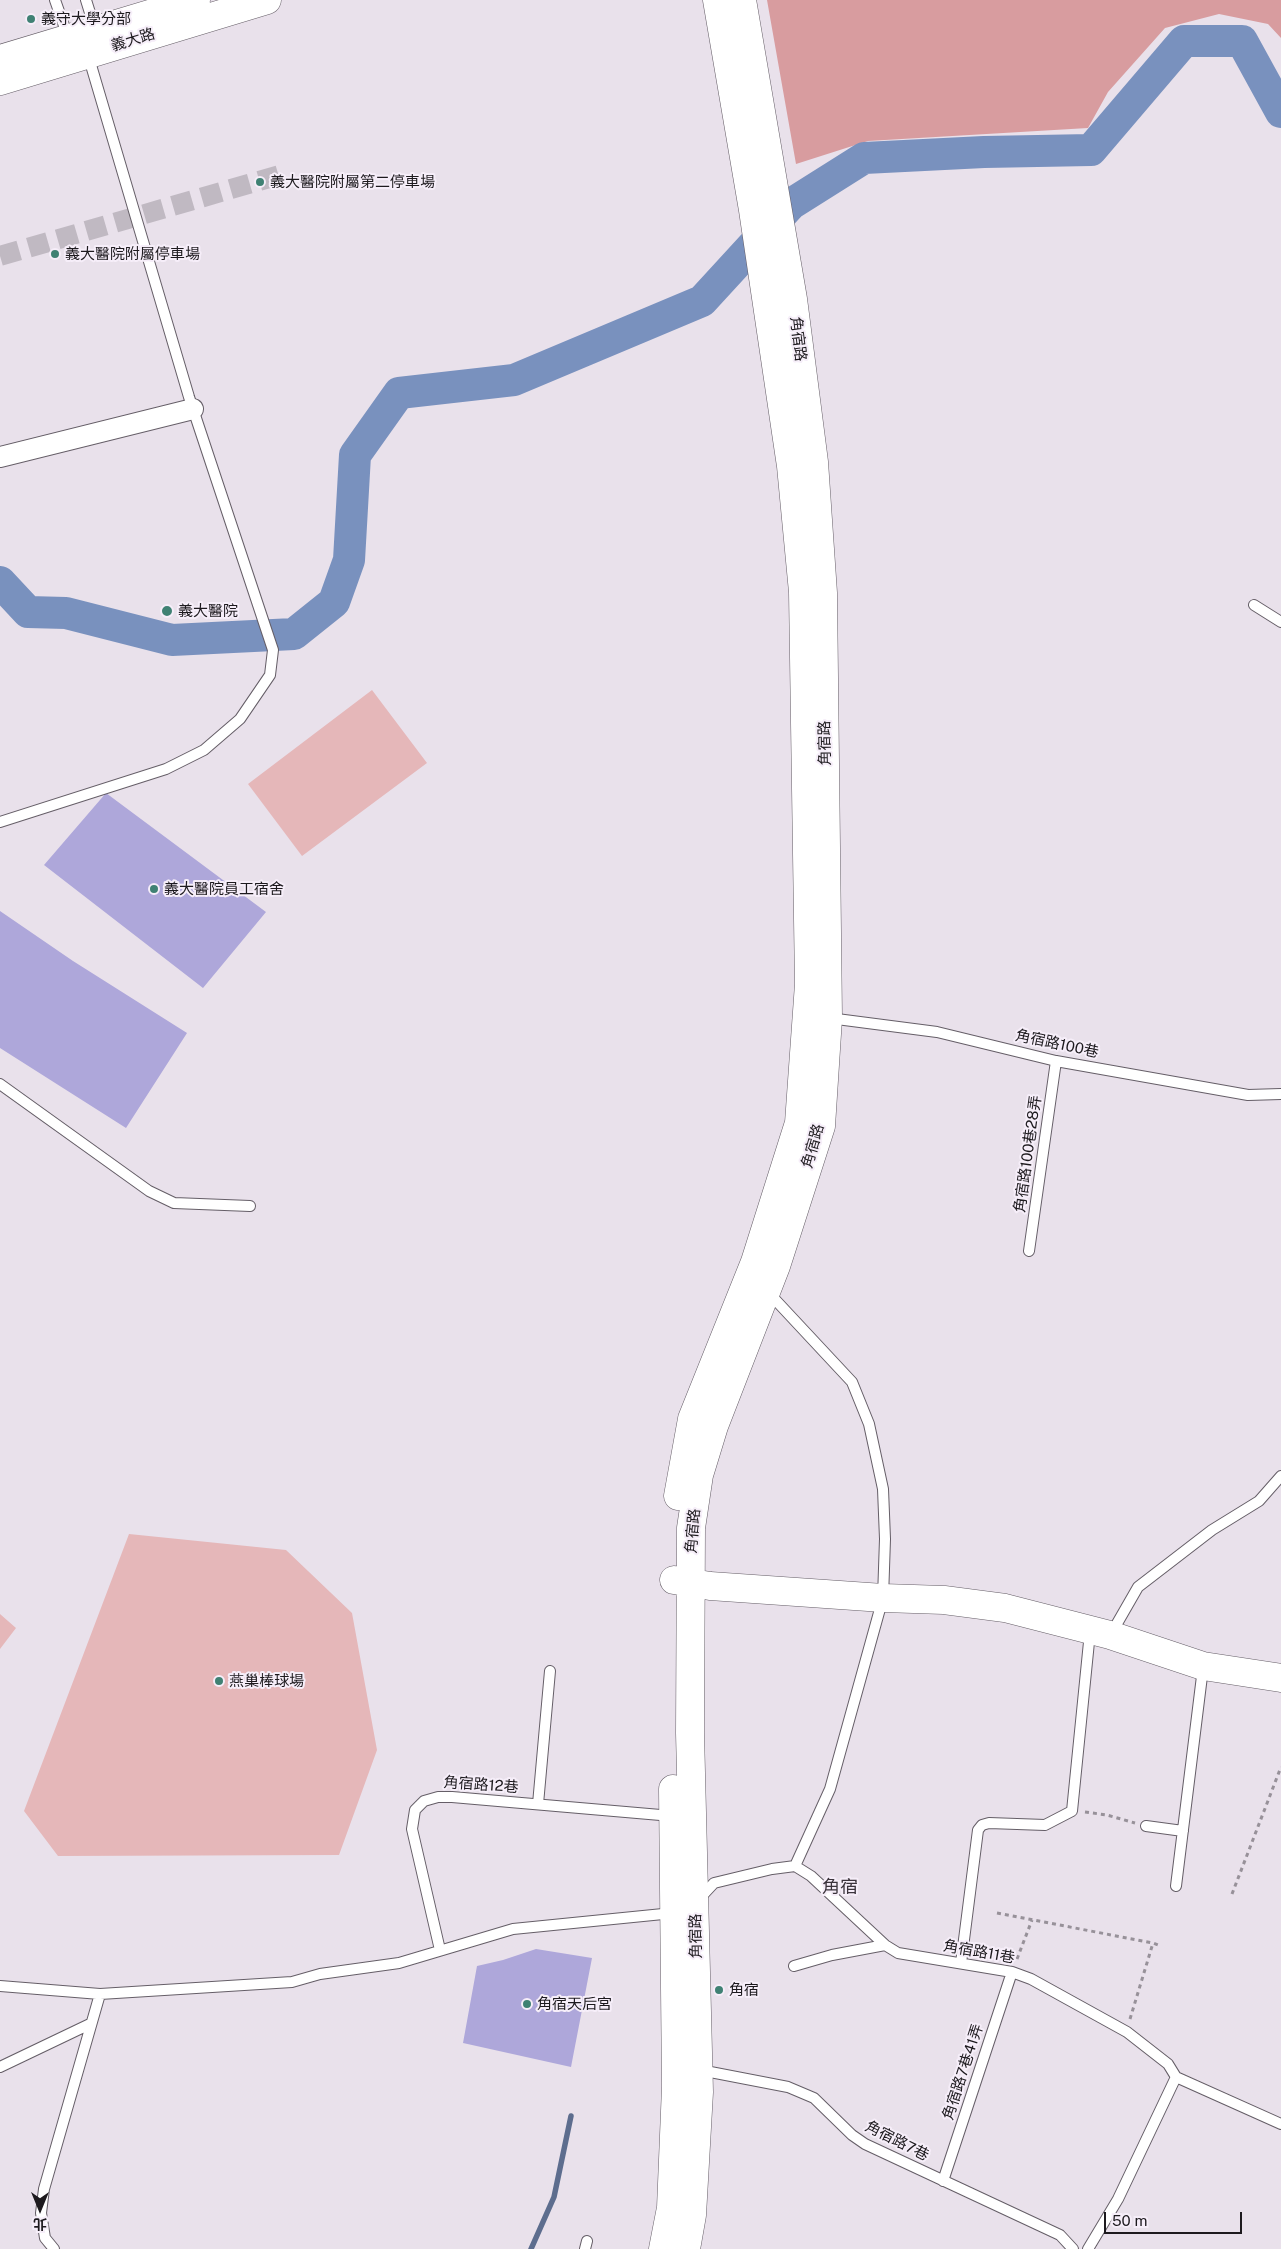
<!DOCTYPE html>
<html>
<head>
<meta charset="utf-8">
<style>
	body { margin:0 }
	#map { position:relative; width:1281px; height:2249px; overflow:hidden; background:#e9e1eb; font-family:"Public Sans","Noto Sans TC",sans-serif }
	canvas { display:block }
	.north { position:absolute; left:15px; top:2184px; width:50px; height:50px; -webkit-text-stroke:4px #f6eef9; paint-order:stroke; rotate:180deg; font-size:14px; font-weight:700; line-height:20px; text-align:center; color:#1d1a1e }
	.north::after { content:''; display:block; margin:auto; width:18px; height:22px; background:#1d1a1e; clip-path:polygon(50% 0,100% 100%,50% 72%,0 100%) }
	.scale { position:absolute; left:1104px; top:2212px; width:138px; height:22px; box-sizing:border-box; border:2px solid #1d1a1e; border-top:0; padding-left:6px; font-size:15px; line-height:18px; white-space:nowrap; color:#1d1a1e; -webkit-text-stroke:4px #f6eef9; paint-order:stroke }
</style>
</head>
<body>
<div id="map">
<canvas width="1281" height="2249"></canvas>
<div class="north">北</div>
<div class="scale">50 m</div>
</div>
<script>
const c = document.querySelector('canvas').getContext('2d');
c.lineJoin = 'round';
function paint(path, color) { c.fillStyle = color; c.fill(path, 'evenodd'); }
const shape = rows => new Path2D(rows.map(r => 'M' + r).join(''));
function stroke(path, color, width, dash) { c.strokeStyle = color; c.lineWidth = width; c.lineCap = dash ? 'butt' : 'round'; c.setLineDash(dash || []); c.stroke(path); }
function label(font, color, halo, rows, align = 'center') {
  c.font = font + ' "Public Sans","Noto Sans TC",sans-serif'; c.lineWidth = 4; c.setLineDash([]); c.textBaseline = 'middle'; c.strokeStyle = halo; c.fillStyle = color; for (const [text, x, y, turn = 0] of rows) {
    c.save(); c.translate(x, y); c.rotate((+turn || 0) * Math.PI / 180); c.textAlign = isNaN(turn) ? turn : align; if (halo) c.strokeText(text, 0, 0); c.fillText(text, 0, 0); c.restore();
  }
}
paint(shape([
	[372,690,427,763,302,856,248,784],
	[129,1534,286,1550,352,1613,377,1750,339,1855,58,1856,24,1811],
	[0,1614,16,1628,0,1649]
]), '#e5b7b9');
paint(shape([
	[767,0,1281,0,1281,38,1268,24,1219,14,1165,28,1108,92,1088,128,868,141,796,164]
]), '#d89c9f');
stroke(shape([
	[531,2249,554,2197,571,2116]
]), '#5d6d8e', 5.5);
stroke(shape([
	[0,582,28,612,66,613,172,640,294,634,334,602,349,560,355,455,399,393,514,380,702,301,791,204,864,158,984,152,1091,150,1184,41,1242,41,1281,112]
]), '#7991be', 32);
paint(shape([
	[106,793,266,912,203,988,44,865],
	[0,911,73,961,187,1033,126,1128,0,1048],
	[536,1949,592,1958,571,2067,463,2043,477,1966,503,1960]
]), '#aea7da');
stroke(shape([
	[0,256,283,174]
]), '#c0b9c2', 20, [20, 10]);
const lane = shape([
	[55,0,68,37],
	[86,0,95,29],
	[1254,605,1281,622],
	[0,822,166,769,204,750,240,719,270,675,273,650,189,397,88,55],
	[829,1018,937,1032,1056,1061,1248,1095,1281,1094],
	[0,1084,149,1191,174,1203,250,1206],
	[1029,1251,1056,1061],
	[768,1292,852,1382,869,1424,883,1489,885,1539,883,1598,830,1789,795,1866],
	[1111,1634,1138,1587,1212,1530,1259,1501,1281,1476],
	[538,1804,550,1671],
	[1146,1826,1183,1831],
	[1176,1886,1203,1668],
	[699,1899,714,1883,772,1869,795,1866,811,1876,885,1945,898,1953,1012,1972,1031,1979,1127,2032,1168,2064,1176,2077,1281,2124],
	[440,1950,412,1829,415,1810,424,1801,438,1797,452,1797,672,1816],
	[961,1963,978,1830,982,1825,989,1823,1045,1825,1072,1811,1090,1632],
	[794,1966,832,1955,885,1945],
	[0,1986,100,1994,292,1982,320,1974,399,1963,513,1929,673,1913],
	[0,2067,90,2024],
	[700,2070,788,2087,814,2098,852,2135,865,2144,1060,2235,1073,2249],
	[943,2181,1012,1972],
	[54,2249,45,2238,41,2213,44,2189,100,1994],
	[585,2249,587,2241],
	[1088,2249,1118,2199,1176,2077]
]);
const street = shape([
	[0,457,193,409]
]);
const secondary = shape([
	[0,59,196,0],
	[0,81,267,0],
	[678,1496,692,1419,755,1262,799,1123,809,984,803,592,791,466,753,210,717,0],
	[674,1580,710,1586,883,1598,944,1600,1005,1608,1110,1635,1203,1666,1281,1678],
	[663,2249,671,2208,676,2087,673,1789],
	[686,2249,692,2215,699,2092,690,1733,691,1528,699,1475,714,1426,776,1266,821,1126,828,1018,823,593,814,462,793,299,742,0]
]);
stroke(lane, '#655e67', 12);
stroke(street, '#655e67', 22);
stroke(secondary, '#655e67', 29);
stroke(shape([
	[1085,1812,1107,1815,1135,1823],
	[1232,1894,1281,1767],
	[997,1913,1153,1943,1158,1945],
	[1017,1959,1032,1920],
	[1130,2019,1153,1943]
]), '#979199', 3, [4, 4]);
stroke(lane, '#fff', 10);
stroke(street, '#fff', 20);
stroke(secondary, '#fff', 28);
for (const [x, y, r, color] of [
	[31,19,5,"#3f8173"],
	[260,182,5,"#3f8173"],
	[55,254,5,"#3f8173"],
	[167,611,6,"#3f8173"],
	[154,889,5,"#3f8173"],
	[219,1681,5,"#3f8173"],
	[719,1990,5,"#3f8173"],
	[527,2004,5,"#3f8173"]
]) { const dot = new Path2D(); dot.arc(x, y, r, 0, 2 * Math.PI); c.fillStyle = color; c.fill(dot); stroke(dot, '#f6eef9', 2); }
label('15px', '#1d1a1e', '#f6eef9', [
	["義守大學分部",41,19],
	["義大醫院附屬第二停車場",270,182],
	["義大醫院附屬停車場",65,254],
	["義大醫院",178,611],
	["義大醫院員工宿舍",164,889],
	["燕巢棒球場",229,1681],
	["角宿",729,1990],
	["角宿天后宮",537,2004]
], 'left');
label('15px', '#1d1a1e', '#f6eef9', [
	["義大路",133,40,-17],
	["角宿路",798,339,83],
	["角宿路",825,743,-91],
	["角宿路100巷",1057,1044,12],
	["角宿路",813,1146,-74],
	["角宿路100巷28弄",1028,1154,-82],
	["角宿路",693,1531,-85],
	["角宿路12巷",481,1785,4],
	["角宿路",696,1936,-91],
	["角宿路11巷",979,1952,10],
	["角宿路7巷41弄",963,2072,-72],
	["角宿路7巷",897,2141,27]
]);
label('18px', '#3b343c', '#f6eef9', [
	["角宿",840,1887]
]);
</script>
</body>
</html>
